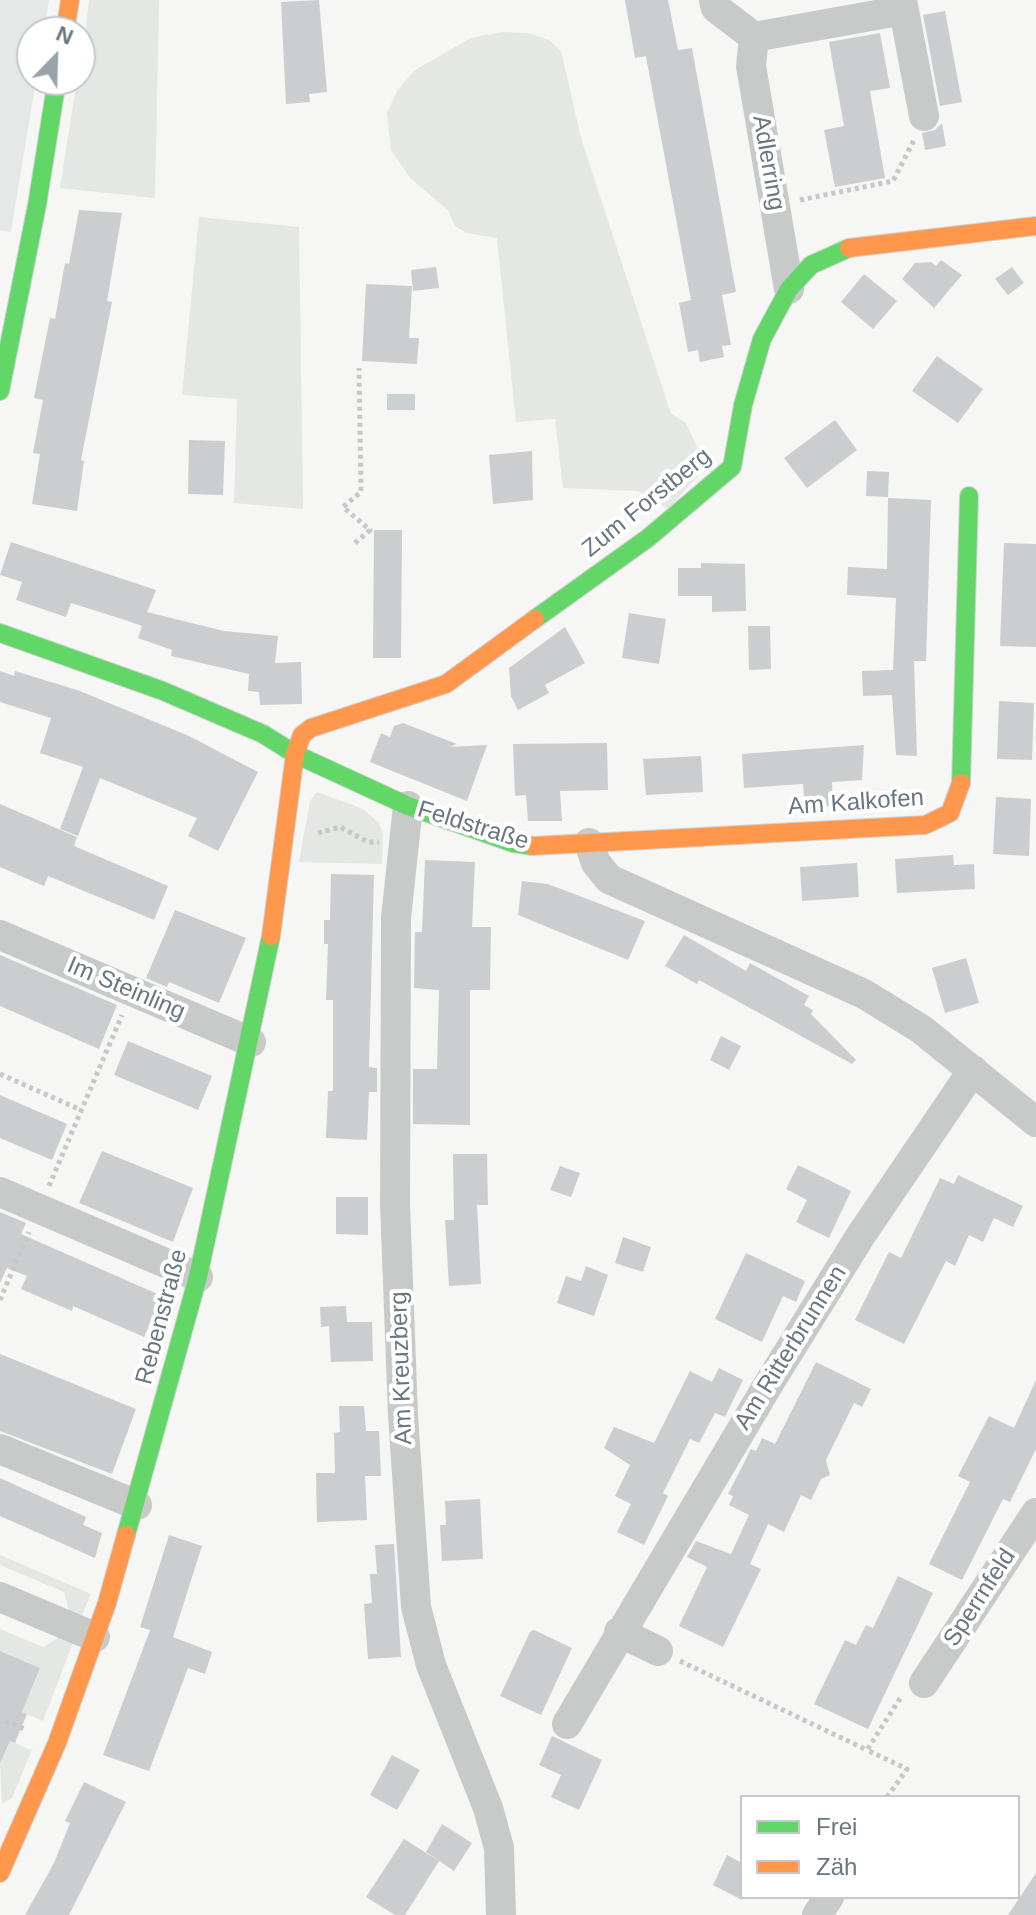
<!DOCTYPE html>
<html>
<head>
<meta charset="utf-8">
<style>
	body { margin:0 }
	#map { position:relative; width:1036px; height:1915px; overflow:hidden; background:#f6f6f5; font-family:Helvetica,sans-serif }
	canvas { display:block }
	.legend { position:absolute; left:740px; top:1795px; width:280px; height:104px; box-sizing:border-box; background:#fff; border:2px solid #c3c9cd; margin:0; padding:10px 14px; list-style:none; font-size:24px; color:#697782 }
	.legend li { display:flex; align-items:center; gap:16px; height:40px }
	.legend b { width:40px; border:2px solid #c3c9cd }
	.north { position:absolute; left:16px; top:16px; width:80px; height:80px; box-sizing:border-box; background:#fff; border:2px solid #c3c9cd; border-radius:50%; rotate:23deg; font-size:22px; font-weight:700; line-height:32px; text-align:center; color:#697782 }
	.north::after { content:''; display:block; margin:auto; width:28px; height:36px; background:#9aa3aa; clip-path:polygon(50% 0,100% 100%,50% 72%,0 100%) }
</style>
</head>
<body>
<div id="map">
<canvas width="1036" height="1915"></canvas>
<ul class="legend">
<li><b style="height:10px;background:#63d668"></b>Frei</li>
<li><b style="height:10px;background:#ff974d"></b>Zäh</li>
</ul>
<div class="north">N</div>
</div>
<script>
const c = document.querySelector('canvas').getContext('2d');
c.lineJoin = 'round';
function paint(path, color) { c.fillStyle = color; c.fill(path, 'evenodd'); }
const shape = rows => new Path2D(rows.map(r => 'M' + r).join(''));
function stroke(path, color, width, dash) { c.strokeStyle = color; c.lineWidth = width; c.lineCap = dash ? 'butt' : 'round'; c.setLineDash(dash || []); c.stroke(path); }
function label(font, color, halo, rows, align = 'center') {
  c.font = font + ' Helvetica,sans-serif'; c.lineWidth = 8; c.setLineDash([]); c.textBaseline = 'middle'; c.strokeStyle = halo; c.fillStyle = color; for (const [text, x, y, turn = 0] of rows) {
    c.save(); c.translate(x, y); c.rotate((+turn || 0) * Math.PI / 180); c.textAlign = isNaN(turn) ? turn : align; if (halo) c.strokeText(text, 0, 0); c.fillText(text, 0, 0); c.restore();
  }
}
paint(shape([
	[0,0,49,0,44,32,32,32,32,80,36,80,11,232,0,230]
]), '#e6e7e7');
paint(shape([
	[89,0,159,0,155,198,60,188,77,80,80,80],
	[501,32,528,33,549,40,561,51,581,138,671,414,686,423,706,467,668,509,638,491,563,488,555,419,516,422,497,238,467,233,455,226,448,210,411,179,391,150,387,113,397,91,415,70,471,38],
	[199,217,299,227,303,509,234,503,237,399,182,395],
	[317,792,363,809,378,822,383,833,382,864,299,862,310,801],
	[0,1555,91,1594,80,1620,71,1617,64,1592,0,1565],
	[0,1629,43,1647,63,1635,74,1640,43,1721,22,1712,40,1668,0,1651],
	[10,1741,32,1750,12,1798,2,1804,0,1761]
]), '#e4e7e3');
paint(shape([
	[387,394,415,394,415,410,387,410]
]), '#cad1d3');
paint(shape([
	[319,0,327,92,309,94,310,102,286,104,281,2],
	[625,0,668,0,678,50,692,48,736,292,722,295,731,345,722,346,724,357,700,362,698,350,688,352,679,303,691,300,646,56,635,58],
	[945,11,962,102,940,106,923,15],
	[880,33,890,88,870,91,885,178,835,187,824,130,844,126,829,42],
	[942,123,946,146,925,150,922,133,935,130],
	[79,210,122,213,107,301,112,302,81,460,84,461,77,511,32,504,40,454,33,453,43,400,34,398,50,318,55,319,65,263,69,264],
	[941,260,962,275,934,308,902,279,915,263,931,262,936,266],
	[436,267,439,288,413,291,411,270],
	[1012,267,1024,283,1008,295,995,279],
	[864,274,897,301,873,329,841,302],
	[366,284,412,286,409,338,419,338,417,364,362,361],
	[937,356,983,389,958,423,912,391],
	[835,420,857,450,807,488,784,458],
	[189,440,225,441,223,495,188,494],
	[532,451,533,500,493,504,489,455],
	[867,471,889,472,888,497,866,496],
	[888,498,931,500,926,661,914,661,917,756,896,755,892,695,863,696,862,671,893,670,896,598,847,595,848,567,887,569],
	[374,530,402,530,401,658,373,658],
	[11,542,156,590,147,612,224,631,278,636,275,663,301,662,302,704,260,705,259,692,248,691,249,674,171,656,172,650,138,638,142,626,122,619,71,603,66,617,16,600,22,582,0,575],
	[1004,543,1036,544,1036,647,1000,646],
	[701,563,745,564,746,611,712,612,712,596,678,596,678,568,701,568],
	[629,613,666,619,659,664,622,658],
	[748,626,770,626,771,669,749,670],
	[565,627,585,663,545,685,549,693,518,710,511,696,509,668],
	[0,671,14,676,15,671,80,691,189,736,258,772,218,851,188,836,197,818,100,778,78,836,60,829,83,767,40,753,51,718,0,702],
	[999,701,1034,703,1032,760,997,759],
	[403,723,457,744,450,747,487,745,467,801,370,762,381,733,390,737,394,726],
	[607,743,608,790,560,791,562,821,528,821,526,795,515,796,513,744],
	[864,745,862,780,832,782,833,806,805,807,803,784,744,788,742,754],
	[701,756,703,792,646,795,643,759],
	[996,797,1031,799,1029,856,993,854],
	[0,804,77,837,74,846,168,886,154,920,48,876,44,886,0,867],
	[953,855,954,865,974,864,975,889,897,893,895,859],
	[425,860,475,862,472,927,491,927,490,990,470,990,470,1125,413,1124,413,1069,437,1069,439,990,414,988,415,932,422,932],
	[857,863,859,897,802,901,800,867],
	[331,874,374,875,369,1067,377,1068,377,1092,369,1092,367,1140,326,1138,328,1091,333,1091,333,1000,326,1000,328,944,324,944,324,920,330,920],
	[522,881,548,884,645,921,628,960,518,915],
	[175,910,246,938,219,1003,169,982,167,987,146,978],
	[684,935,746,971,750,963,809,996,804,1005,813,1010,811,1014,856,1060,852,1064,699,980,697,984,665,966],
	[0,955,117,1005,99,1049,0,1006],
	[966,958,979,1003,945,1013,932,968],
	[721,1036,741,1046,729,1070,710,1060],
	[128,1041,212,1076,198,1110,114,1075],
	[0,1095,67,1124,52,1160,0,1138],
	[102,1151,193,1188,173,1242,79,1203],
	[453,1154,487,1154,488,1205,477,1205,481,1284,449,1286,445,1220,454,1220],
	[798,1165,851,1191,829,1238,796,1222,807,1200,786,1189],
	[560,1166,580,1173,571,1197,550,1190],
	[958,1175,1023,1206,1013,1227,994,1218,983,1242,969,1235,955,1266,946,1261,904,1344,855,1320,889,1252,901,1258,940,1178,954,1184],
	[336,1197,368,1197,368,1235,336,1234],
	[0,1212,26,1223,21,1234,162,1296,144,1337,73,1306,72,1311,21,1289,27,1276,7,1268,0,1283],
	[623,1237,651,1247,643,1272,615,1263],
	[746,1253,805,1281,796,1302,783,1296,762,1342,715,1319],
	[586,1266,608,1275,594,1316,557,1303,566,1276,581,1281],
	[346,1306,347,1322,372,1322,373,1361,331,1362,329,1326,321,1327,320,1307],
	[0,1354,136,1409,112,1474,0,1431],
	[816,1362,871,1389,862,1407,854,1403,826,1460,830,1475,821,1479,811,1500,801,1495,784,1532,768,1524,750,1564,761,1569,723,1647,679,1626,707,1567,687,1557,696,1541,731,1554,749,1515,729,1505,733,1496,728,1494,751,1449,756,1451,762,1438,775,1444],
	[719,1368,743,1380,725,1417,715,1413,699,1443,690,1439,663,1493,668,1496,644,1545,617,1532,631,1504,615,1496,630,1465,604,1448,614,1427,654,1443,690,1371,712,1382],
	[1036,1380,1036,1449,1010,1502,1003,1499,962,1580,929,1564,970,1482,958,1476,989,1416,1014,1428],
	[339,1406,364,1406,366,1431,379,1431,381,1476,365,1476,367,1520,317,1522,316,1473,335,1473,334,1433,340,1432],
	[0,1478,86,1517,83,1525,102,1533,95,1558,0,1516],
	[480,1499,483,1559,442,1561,440,1525,446,1525,445,1501],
	[169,1535,202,1546,173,1637,212,1652,205,1674,188,1668,149,1771,103,1755,150,1630,140,1627],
	[394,1544,401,1657,368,1659,364,1604,372,1603,370,1574,377,1574,375,1545],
	[898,1576,933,1593,868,1729,814,1704,845,1640,856,1645,866,1625,873,1628],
	[534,1630,572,1648,541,1715,500,1696,530,1632],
	[0,1651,40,1668,22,1712,27,1714,23,1723,15,1743,10,1741,0,1763],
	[552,1736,602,1760,579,1810,551,1797,561,1775,539,1765],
	[392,1755,420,1770,397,1810,370,1795],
	[84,1782,126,1802,69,1915,25,1915,54,1863,70,1823,65,1821],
	[442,1824,472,1843,454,1871,426,1852],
	[404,1839,439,1861,405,1915,395,1915,366,1897],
	[727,1855,742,1863,742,1900,713,1885],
	[1036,1873,1036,1915,1008,1915]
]), '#cccdce');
const fast = shape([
	[0,391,37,205,57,80],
	[535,619,648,538,732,467,743,405,762,339,789,289,811,265,849,248],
	[0,633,163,691,263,734,295,754,408,806,513,843,533,846],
	[961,783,969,496],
	[126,1535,198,1277,271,936]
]);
const slow = shape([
	[65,32,70,0],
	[849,248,1036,226],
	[533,846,925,825,950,813,961,783],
	[271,936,295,754,302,735,311,728,446,684,535,619],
	[0,1873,57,1743,107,1603,126,1535]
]);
stroke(fast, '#d2d3d3', 20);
stroke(slow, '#d2d3d3', 20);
stroke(shape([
	[800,200,893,181,914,140],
	[355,543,370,530,343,507,361,492,359,368],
	[318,833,340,827,368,842,379,842],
	[0,1074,81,1110],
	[49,1186,122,1015],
	[0,1300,29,1232],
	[680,1661,867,1750],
	[5,1721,27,1730],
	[887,1797,907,1769,867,1750,901,1697]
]), '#c6c7c8', 5, [4, 4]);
stroke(shape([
	[714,0,716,8,754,37,751,66,789,289],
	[902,0,924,116],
	[754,37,904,10],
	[408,806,396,918,395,1204,403,1415,416,1607,431,1665,488,1808,499,1848,501,1915],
	[589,843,596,863,609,879,864,994,921,1029,1036,1122],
	[0,935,251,1042],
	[0,1192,198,1277],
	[0,1449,137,1505],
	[0,1597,95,1637],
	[619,1632,658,1651],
	[924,1683,1036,1513],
	[567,1724,768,1385,861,1235,973,1070],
	[817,1915,829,1897]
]), '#c8caca', 30);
stroke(fast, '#63d668', 18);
stroke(slow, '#ff974d', 18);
label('24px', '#697782', '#fff', [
	["Adlerring",768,163,80],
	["Zum Forstberg",647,503,-39],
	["Am Kalkofen",856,803,-4],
	["Feldstraße",473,826,17],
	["Im Steinling",126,989,23],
	["Rebenstraße",162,1317,-75],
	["Am Ritterbrunnen",791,1348,-58],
	["Am Kreuzberg",402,1368,-92],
	["Sperrnfeld",980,1598,-57]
]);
</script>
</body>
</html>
